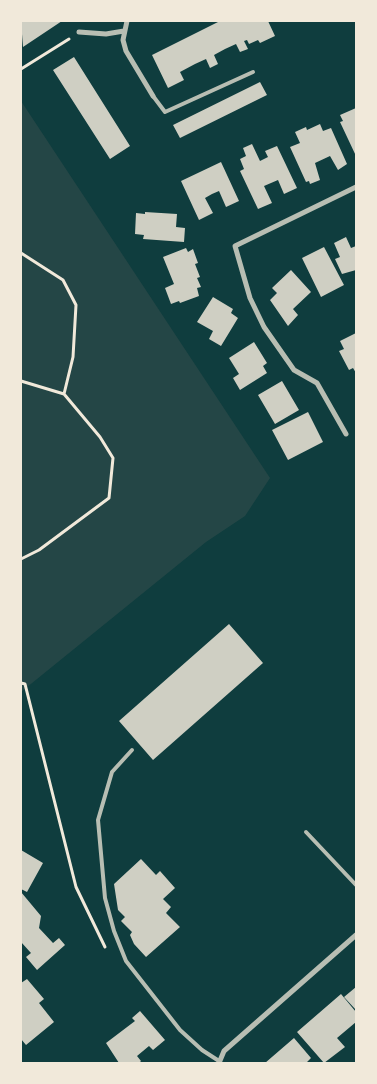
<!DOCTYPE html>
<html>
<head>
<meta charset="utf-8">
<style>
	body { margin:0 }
	#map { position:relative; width:377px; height:1084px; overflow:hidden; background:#0f3d3e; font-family:"Source Sans 3",sans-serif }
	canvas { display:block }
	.frame { position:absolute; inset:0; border:22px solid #f1e9da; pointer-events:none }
</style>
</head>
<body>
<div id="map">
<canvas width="377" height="1084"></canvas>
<div class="frame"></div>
</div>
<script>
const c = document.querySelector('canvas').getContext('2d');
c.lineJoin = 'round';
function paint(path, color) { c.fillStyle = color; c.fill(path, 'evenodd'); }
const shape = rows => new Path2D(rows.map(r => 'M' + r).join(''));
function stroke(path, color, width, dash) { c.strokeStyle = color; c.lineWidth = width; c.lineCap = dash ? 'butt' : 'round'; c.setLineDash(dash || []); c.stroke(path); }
paint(shape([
	[21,101,270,478,245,516,206,542,21,692]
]), '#244646');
paint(shape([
	[21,21,62,21,23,47],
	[220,21,268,21,275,36,260,43,258,40,249,44,247,40,244,41,248,49,240,52,236,44,225,49,214,55,218,64,210,68,206,59,195,64,180,72,184,80,168,88,152,55],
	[74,57,130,146,110,159,53,70],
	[260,82,267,95,180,138,173,125],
	[356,108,356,156,340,122,343,121,340,115],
	[320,124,323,131,331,128,347,164,338,170,330,156,315,163,320,180,310,184,309,181,306,182,290,147,300,143,295,132,306,127,307,130],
	[252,144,260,161,268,157,265,151,277,146,297,188,284,194,278,180,264,186,272,203,258,209,240,171,244,169,240,159,246,156,243,148],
	[221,162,239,201,226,207,219,191,212,194,205,198,213,213,199,220,181,181],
	[145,212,177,214,176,227,185,228,184,242,143,239,144,235,135,234,136,213,145,214],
	[346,237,351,248,356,246,356,270,342,274,335,259,340,257,334,243],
	[324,247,344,285,321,297,302,258],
	[186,248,188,252,193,249,198,263,195,264,200,277,197,278,201,287,197,288,199,296,180,303,179,301,171,304,165,288,174,284,163,257],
	[291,270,311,292,293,309,298,315,288,326,270,300,277,293,272,288],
	[213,297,233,309,231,313,238,318,221,346,209,339,213,331,197,322],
	[356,333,356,373,353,368,349,370,339,351,344,349,340,341],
	[254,342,267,363,263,366,267,373,240,390,233,378,239,374,229,358],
	[282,381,299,410,275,424,258,395],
	[308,412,323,442,288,460,272,430],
	[229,624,263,663,153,760,119,721],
	[21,850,43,863,27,892,21,889],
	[141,859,156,875,160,871,175,888,163,899,171,907,166,913,180,927,146,957,134,944,130,935,132,932,121,921,125,917,118,910,114,884],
	[21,892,41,916,39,928,53,943,59,938,65,945,37,970,26,957,31,953,21,942],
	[27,979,44,999,39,1003,54,1022,26,1045,21,1039,21,983],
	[356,987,356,1010,344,997],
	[341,994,356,1012,356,1022,337,1038,345,1047,324,1063,297,1032],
	[140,1011,165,1040,153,1050,149,1046,137,1056,141,1061,139,1063,119,1063,106,1043,135,1021,132,1018],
	[294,1038,311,1058,306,1063,265,1063]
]), '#cfcfc3');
stroke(shape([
	[21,69,69,39],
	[21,253,63,280,76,305,73,357,64,394,21,381],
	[21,559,39,550,109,498,113,458,100,437,64,394],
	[21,683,25,684,76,887,105,947]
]), '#f1e9da', 3);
stroke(shape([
	[153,96,165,112,253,72],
	[132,750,112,772,98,820,105,898,114,931,126,961,180,1030,202,1050,219,1061],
	[306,832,356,885]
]), '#b8beb3', 4);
stroke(shape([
	[127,21,123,40,126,51,153,96],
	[79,32,106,34,124,31],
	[346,434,317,383,294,370,264,327,250,298,235,246,356,187],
	[219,1063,224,1051,356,935]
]), '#b8beb3', 5);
</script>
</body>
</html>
